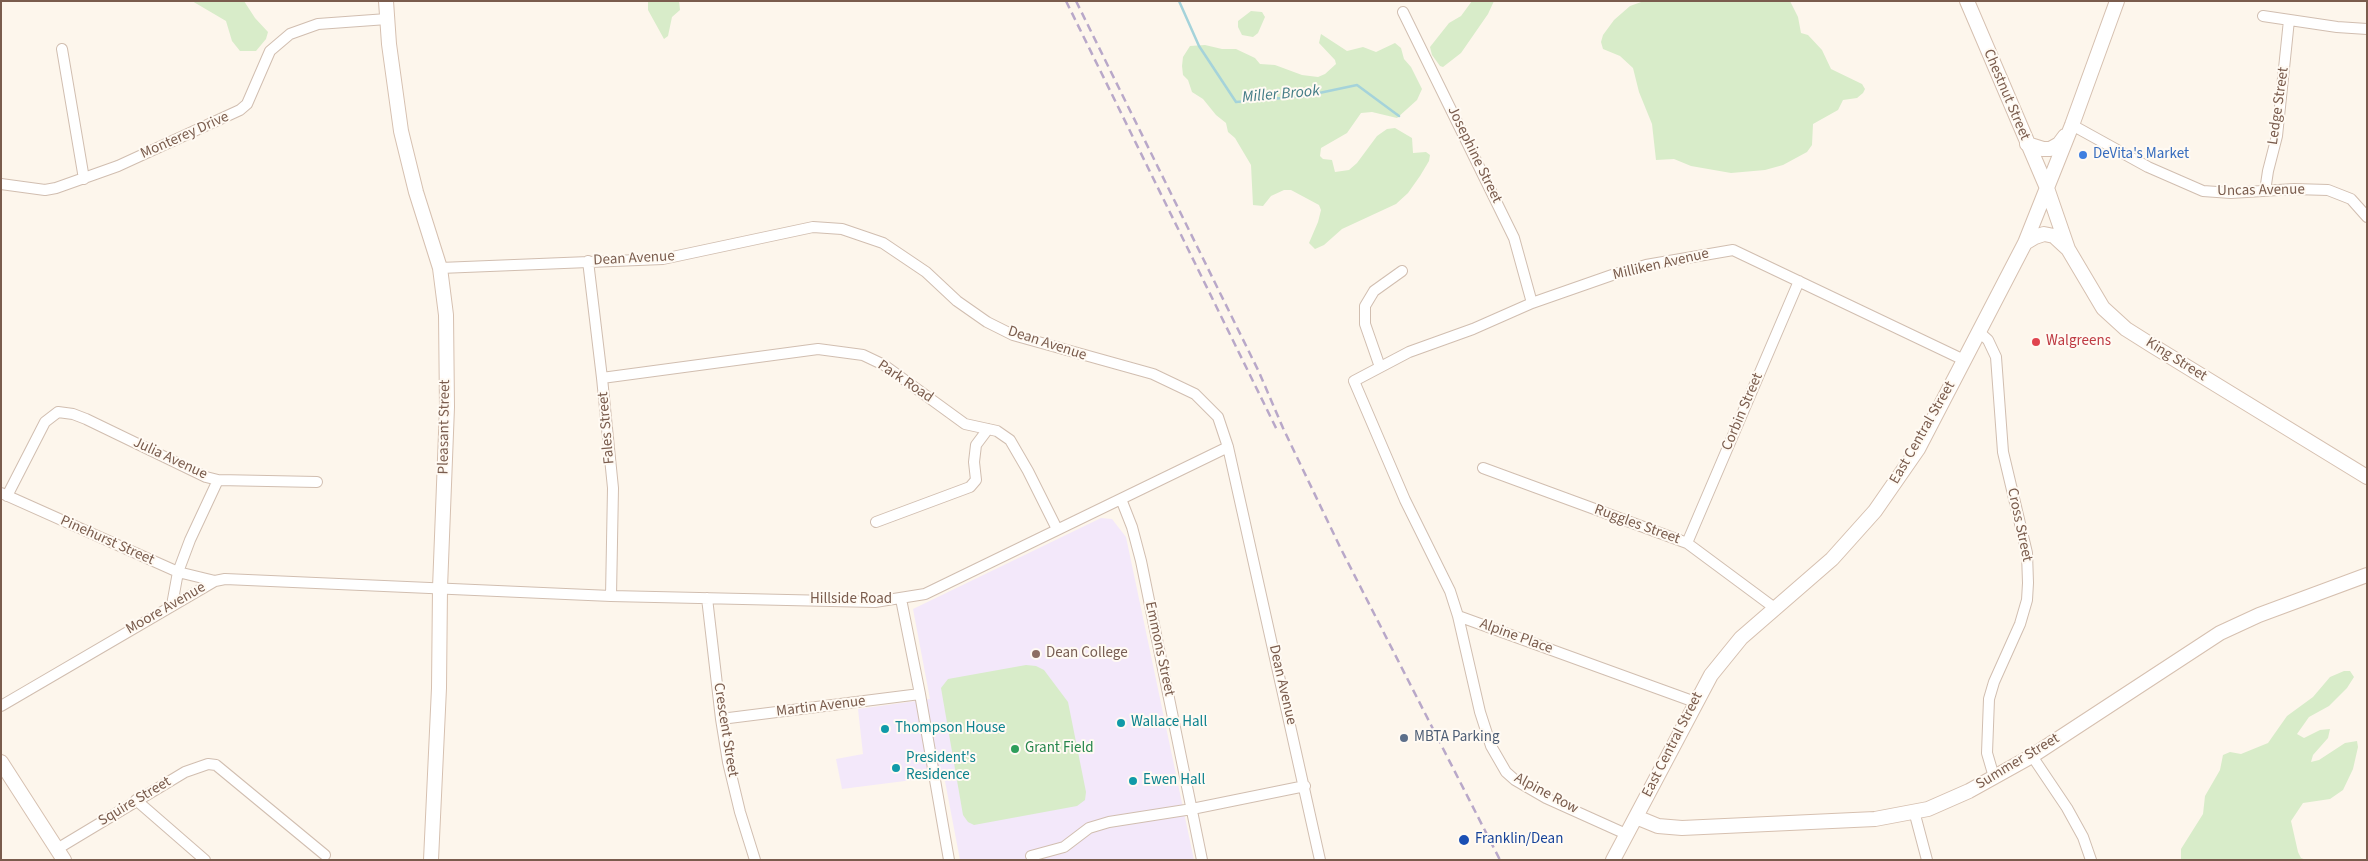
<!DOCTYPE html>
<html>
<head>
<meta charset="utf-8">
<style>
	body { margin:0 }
	#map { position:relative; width:2368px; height:861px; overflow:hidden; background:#fdf6ec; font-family:"Source Sans 3",sans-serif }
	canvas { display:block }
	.frame { position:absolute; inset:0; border:2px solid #7a5c4d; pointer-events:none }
</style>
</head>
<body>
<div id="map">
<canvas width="2368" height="861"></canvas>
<div class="frame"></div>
</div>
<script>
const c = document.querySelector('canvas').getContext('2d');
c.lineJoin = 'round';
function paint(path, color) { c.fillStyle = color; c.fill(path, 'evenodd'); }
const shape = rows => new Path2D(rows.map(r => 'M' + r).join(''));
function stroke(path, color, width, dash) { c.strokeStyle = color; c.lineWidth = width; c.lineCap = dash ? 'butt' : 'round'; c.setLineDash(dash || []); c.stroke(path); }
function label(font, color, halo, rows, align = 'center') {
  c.font = font + ' "Source Sans 3",sans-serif'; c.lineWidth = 4; c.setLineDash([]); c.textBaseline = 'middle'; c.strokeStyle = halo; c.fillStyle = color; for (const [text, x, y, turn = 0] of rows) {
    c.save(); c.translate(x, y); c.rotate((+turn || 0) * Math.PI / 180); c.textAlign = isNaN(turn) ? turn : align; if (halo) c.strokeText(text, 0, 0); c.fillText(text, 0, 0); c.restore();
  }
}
paint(shape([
	[1101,518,1112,519,1126,537,1194,860,960,860,944,776,842,789,836,759,863,754,858,709,930,699,913,609]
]), '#f3e8fa');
paint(shape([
	[192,1,244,1,255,18,268,32,266,39,256,51,240,51,232,41,226,21],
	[648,1,679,1,680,10,672,17,668,36,664,39,648,10],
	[1472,1,1494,1,1488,14,1461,53,1443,67,1440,66,1432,55,1430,47,1449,23,1461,16],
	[1790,1,1798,17,1801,33,1808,35,1822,50,1831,69,1862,84,1865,89,1863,93,1857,98,1843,100,1838,110,1813,124,1812,145,1807,152,1783,165,1765,170,1731,173,1691,166,1674,159,1656,160,1652,124,1639,92,1633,68,1620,56,1603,49,1601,42,1603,35,1614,20,1630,6,1644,1],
	[1251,11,1262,12,1265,17,1258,33,1253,37,1242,35,1238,27,1238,21],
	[1321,34,1347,51,1363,47,1376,52,1395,43,1401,48,1404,59,1411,67,1422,89,1417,100,1397,118,1372,112,1361,113,1347,133,1321,148,1320,156,1323,159,1332,160,1335,172,1349,170,1357,163,1377,136,1387,129,1395,128,1412,138,1413,153,1426,152,1430,155,1429,161,1420,176,1408,193,1396,204,1342,229,1324,245,1315,249,1309,243,1318,222,1321,210,1319,205,1291,190,1284,190,1271,196,1263,206,1253,205,1251,165,1235,138,1228,132,1226,123,1216,115,1203,99,1192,92,1188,80,1183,75,1182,66,1183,57,1190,46,1205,45,1222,49,1236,49,1255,58,1260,64,1275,65,1302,75,1318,77,1325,74,1336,64,1335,60,1319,43],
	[1026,665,1036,666,1044,670,1068,702,1086,792,1085,800,1077,806,974,825,968,822,963,815,941,688,948,679],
	[2344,671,2350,671,2354,677,2347,688,2329,706,2309,717,2297,734,2304,738,2320,730,2330,729,2328,738,2313,755,2311,762,2319,760,2345,743,2357,741,2358,747,2353,769,2343,790,2330,799,2303,803,2291,821,2298,852,2301,858,2306,860,2181,860,2181,849,2203,814,2205,796,2220,770,2223,755,2230,752,2241,754,2268,743,2287,716,2313,697,2330,677]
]), '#d8ecc9');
stroke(shape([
	[1179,1,1199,46,1236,102,1305,96,1357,85,1399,116]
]), '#a5d3da', 2.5);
const street = shape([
	[1403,12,1514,238,1532,303],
	[2263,16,2337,27,2367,29],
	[62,49,84,179],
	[2072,125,2148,167,2203,191,2231,193,2294,189,2328,190,2351,199,2367,217],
	[1,184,45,190,56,188,118,166,240,110,247,104,270,51,290,34,318,24,387,19],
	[2265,191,2268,171,2277,136,2289,20],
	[588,261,602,378,613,488,611,596],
	[440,268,663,259,813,227,842,229,883,243,926,272,957,301,987,322,1013,335,1153,374,1195,394,1218,417,1228,447,1320,860],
	[1979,332,1988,340,1996,357,2003,452,2027,553,2028,583,2027,600,2020,624,1994,682,1989,699,1987,753,1994,777],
	[1380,367,1365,324,1365,306,1374,291,1402,271],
	[602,378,818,349,863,355,884,365,965,424,997,431,1010,440,1028,471,1057,529],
	[1483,468,1687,543,1776,609],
	[1,493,178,572,215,581],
	[7,496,45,422,58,412,73,414,86,419,206,477,218,480,317,482],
	[1121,499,1132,527,1141,561,1202,860],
	[876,522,970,487,976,480,974,462,976,445,988,429],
	[1687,543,1799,281],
	[707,598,721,719,728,762,740,812,755,860],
	[901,599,920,694,949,860],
	[172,605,178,572,190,540,218,480],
	[1458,616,1480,712,1491,746,1506,772,1515,780,1546,798,1626,834],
	[1695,702,1458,616,1450,591,1405,500,1354,381,1409,352,1473,329,1532,303,1615,274,1646,265,1733,250,1964,360],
	[1,706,215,581,225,579,611,596,875,602,925,594,1228,447],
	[721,719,920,694],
	[2032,756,2067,808,2083,837,2091,860],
	[136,800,205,860],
	[1914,811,1927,860],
	[57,849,185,772,208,764,216,765,325,855],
	[1031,856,1064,847,1089,828,1109,822,1192,809,1305,786]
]);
const secondary = shape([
	[386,1,389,44,401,131,416,192,440,268,446,315,447,407,440,588,439,688,431,860],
	[1967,1,2047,188,2068,249,2103,308,2126,329,2153,346,2367,477],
	[2027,144,2043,149,2050,149,2059,144,2065,136],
	[2025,243,2035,237,2044,234,2054,236,2067,248],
	[1,762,64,860],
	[1636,817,1658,826,1682,828,1875,819,1928,809,1969,791,2032,756,2220,633,2259,615,2367,575],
	[1613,860,1711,675,1741,638,1832,559,1875,511,1918,449,2025,243,2072,125,2117,1]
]);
stroke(street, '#d1beb0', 12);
stroke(secondary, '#d6c0b0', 16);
stroke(street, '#fff', 10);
stroke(secondary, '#fff', 14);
stroke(shape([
	[1066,1,1277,430],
	[1076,1,1259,372,1283,428,1340,547,1500,860]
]), '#b9a8c9', 2.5, [8, 5]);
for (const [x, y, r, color] of [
	[2083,155,5,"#3f7fe0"],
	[2036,342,5,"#e0444e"],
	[1036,654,5,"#8d6e63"],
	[1121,723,5,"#0f9aa8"],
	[885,729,5,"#0f9aa8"],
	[1404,738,5,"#5c6f8a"],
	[1015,749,5,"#2e9e5b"],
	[896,768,5,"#0f9aa8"],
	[1133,781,5,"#0f9aa8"],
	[1464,840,6,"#1a4fb4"]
]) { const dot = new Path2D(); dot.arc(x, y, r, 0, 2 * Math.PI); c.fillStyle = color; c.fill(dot); stroke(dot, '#fffaf3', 2); }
label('15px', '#7a5c4d', '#fffaf3', [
	["Chestnut Street",2006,95,67],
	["Ledge Street",2279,106,-82],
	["Monterey Drive",185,136,-24],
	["Josephine Street",1474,155,64],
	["Uncas Avenue",2261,191,-1],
	["Dean Avenue",634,259,-3],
	["Milliken Avenue",1661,265,-13],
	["Dean Avenue",1047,344,18],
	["King Street",2176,360,32],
	["Park Road",905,382,34],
	["Corbin Street",1743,412,-67],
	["Pleasant Street",445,427,-89],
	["Fales Street",607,428,-95],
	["East Central Street",1923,433,-60],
	["Julia Avenue",170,459,25],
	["Ruggles Street",1637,525,20],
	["Cross Street",2019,525,78],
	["Pinehurst Street",107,541,24],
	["Hillside Road",851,600],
	["Moore Avenue",166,609,-30],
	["Alpine Place",1516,637,20],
	["Emmons Street",1159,649,78],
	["Dean Avenue",1282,685,77],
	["Martin Avenue",821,707,-7],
	["Crescent Street",725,730,81],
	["East Central Street",1673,745,-63],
	["Summer Street",2018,762,-31],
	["Alpine Row",1546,794,28],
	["Squire Street",135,802,-31]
]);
label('15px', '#366cbe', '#fffaf3', [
	["DeVita's Market",2093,155]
], 'left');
label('15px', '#be3a42', '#fffaf3', [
	["Walgreens",2046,342]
], 'left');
label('15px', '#785e54', '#fffaf3', [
	["Dean College",1046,654]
], 'left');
label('15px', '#0d838f', '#fffaf3', [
	["Wallace Hall",1131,723],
	["Thompson House",895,729],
	["President's",906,759],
	["Residence",906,776],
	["Ewen Hall",1143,781]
], 'left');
label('15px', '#4e5e75', '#fffaf3', [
	["MBTA Parking",1414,738]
], 'left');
label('15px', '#27864d', '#fffaf3', [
	["Grant Field",1025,749]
], 'left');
label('15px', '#164399', '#fffaf3', [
	["Franklin/Dean",1475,840]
], 'left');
label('italic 16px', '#437c86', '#fffaf3', [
	["Miller Brook",1281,95,-5]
]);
</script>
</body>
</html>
